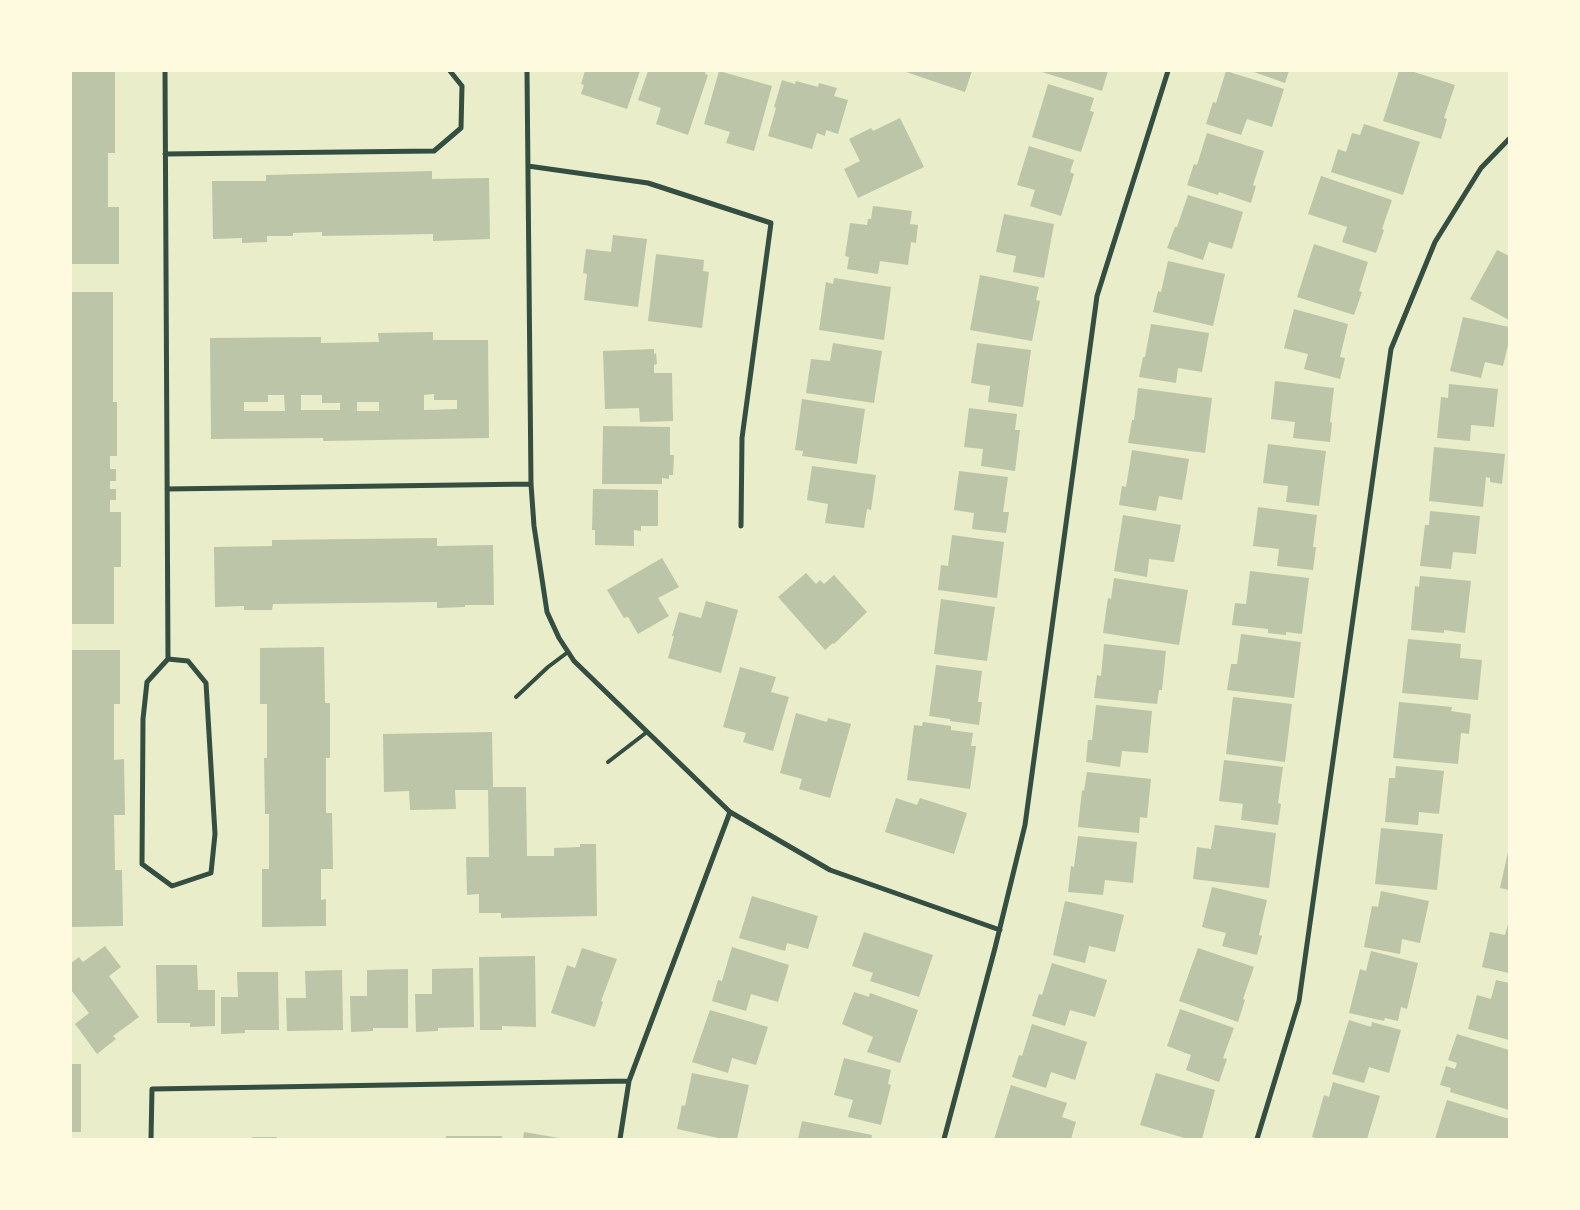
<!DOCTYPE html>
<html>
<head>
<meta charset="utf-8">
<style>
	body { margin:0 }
	#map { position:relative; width:1580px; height:1210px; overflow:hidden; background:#e9edc9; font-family:Rubik,sans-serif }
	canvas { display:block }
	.frame { position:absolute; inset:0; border:72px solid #fefae0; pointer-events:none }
</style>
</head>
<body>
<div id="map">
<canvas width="1580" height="1210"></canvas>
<div class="frame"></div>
</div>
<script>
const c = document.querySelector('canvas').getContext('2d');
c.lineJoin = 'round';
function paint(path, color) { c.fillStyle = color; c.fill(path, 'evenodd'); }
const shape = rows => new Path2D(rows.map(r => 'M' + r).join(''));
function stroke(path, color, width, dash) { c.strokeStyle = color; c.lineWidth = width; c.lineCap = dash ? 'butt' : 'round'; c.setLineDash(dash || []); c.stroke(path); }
paint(shape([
	[71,71,115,71,115,153,108,153,108,207,119,207,119,264,71,264],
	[585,71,640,71,627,109,581,94,584,85,581,84],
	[648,71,706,71,705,74,708,75,688,135,656,124,661,108,638,100],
	[719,71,772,86,754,151,726,143,730,132,704,124],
	[903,71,972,71,965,92],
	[1039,71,1108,71,1102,91],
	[1226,71,1284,89,1272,127,1247,119,1241,135,1206,124,1213,102,1216,103],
	[1251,71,1289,71,1285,83],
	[1399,71,1411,71,1455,85,1444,118,1447,119,1441,139,1383,121],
	[782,80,795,84,796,81,818,87,819,83,837,88,834,96,848,100,838,134,826,130,825,136,817,133,812,149,768,136,776,108,774,107],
	[1048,84,1094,98,1090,111,1094,112,1081,152,1032,137],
	[900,118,924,167,858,198,844,169,860,161,849,139,871,128,873,131],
	[1364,124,1420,142,1403,195,1331,172,1338,149,1346,152,1352,133,1360,135],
	[1207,133,1264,151,1253,185,1256,186,1251,203,1219,192,1218,195,1187,185,1194,164,1197,165],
	[1029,146,1074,160,1070,172,1074,174,1061,216,1030,206,1035,190,1017,185],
	[432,171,432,179,489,178,490,239,433,241,433,234,322,236,322,232,293,233,293,236,267,236,267,242,242,243,242,238,213,239,212,181,266,181,266,175],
	[1321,176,1392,200,1382,229,1384,230,1376,253,1342,242,1347,227,1308,214],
	[1188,195,1243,212,1232,249,1209,242,1203,260,1167,248,1175,227,1177,227],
	[873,206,912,211,910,224,918,225,916,243,911,242,908,265,880,261,878,274,847,269,849,257,845,256,850,223,867,225,868,219,871,219],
	[1004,214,1054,224,1044,278,1013,272,1016,256,996,252],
	[613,235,647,239,638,307,584,300,587,274,583,273,586,249,611,252],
	[1314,244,1368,262,1359,291,1362,292,1354,315,1297,297],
	[1497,250,1509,256,1509,320,1470,299],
	[656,254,704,260,703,271,709,272,702,328,648,321],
	[1168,261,1225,274,1213,326,1153,312,1158,291,1161,292],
	[980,275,1039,287,1036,300,1040,301,1032,341,970,330],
	[834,278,891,287,884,340,819,330,826,282,833,284],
	[71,292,113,292,113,402,117,402,117,456,110,456,110,469,116,469,116,481,110,481,110,489,116,489,116,500,110,500,110,512,121,512,121,567,114,567,114,624,71,624],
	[1294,309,1348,324,1340,357,1345,358,1340,379,1304,369,1308,354,1284,348],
	[1463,317,1509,327,1509,341,1503,366,1485,362,1481,378,1450,371],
	[1151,324,1209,333,1202,372,1178,368,1176,383,1139,377,1143,357,1145,357],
	[433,332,433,340,488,340,489,438,323,441,323,438,211,439,210,338,321,337,321,343,379,342,378,333],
	[434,394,434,400,457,400,457,409,424,410,424,395],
	[268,395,284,395,285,411,244,411,244,402,268,402],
	[301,395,322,395,322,403,340,403,340,410,301,410],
	[357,402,379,402,379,411,357,411],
	[833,343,882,351,874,403,806,393,811,359,830,361],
	[977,343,1031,350,1023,407,988,402,990,386,971,383],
	[654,349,654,354,656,353,657,364,654,365,654,373,672,373,673,421,640,422,639,408,605,409,603,351],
	[1275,381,1334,388,1330,422,1332,423,1330,442,1293,438,1295,422,1271,419],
	[1449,384,1498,389,1494,427,1471,425,1470,441,1437,438,1441,397,1448,398],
	[1138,388,1212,398,1205,453,1128,443,1132,420,1134,420],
	[802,399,865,409,857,464,802,456,803,451,795,450],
	[969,408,1017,414,1015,430,1020,430,1015,471,981,466,983,449,964,447],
	[603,426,670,427,670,455,674,455,673,475,669,475,669,479,662,478,662,484,602,484],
	[1268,444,1326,451,1319,506,1286,502,1288,486,1263,483],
	[1434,447,1505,454,1502,484,1490,482,1490,478,1486,477,1483,507,1429,501],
	[1132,450,1189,459,1182,500,1159,496,1156,511,1119,505,1122,486,1126,487],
	[812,466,876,475,871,510,867,509,864,528,825,523,828,504,807,500],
	[959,471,1008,477,1003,512,1009,512,1006,533,972,529,974,513,954,510],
	[593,489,658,490,658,526,641,526,641,531,634,530,634,546,595,545,595,530,592,530],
	[1258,507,1317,515,1313,547,1316,547,1313,570,1277,566,1279,549,1253,546],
	[1430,511,1480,516,1476,554,1453,552,1451,569,1420,566,1425,525,1429,525],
	[1123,515,1181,525,1174,562,1149,559,1147,577,1114,571],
	[952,535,1004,542,997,598,938,590,941,565,948,566],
	[437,538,437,546,493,545,494,605,465,605,465,607,437,608,437,602,273,604,272,610,244,610,244,606,215,607,214,547,272,546,272,540],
	[662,558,679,587,658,598,669,616,638,634,628,617,624,618,607,590],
	[1250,571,1309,578,1302,634,1286,632,1286,635,1268,633,1268,629,1232,625,1235,603,1246,604],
	[806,573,816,584,820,580,824,584,834,575,867,612,834,644,833,643,825,650,778,597],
	[1420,576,1471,581,1465,633,1444,630,1444,633,1411,630,1415,586,1419,587],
	[1114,578,1188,590,1179,645,1103,633,1108,598,1111,599],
	[941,599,995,607,987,661,934,654],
	[706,601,738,610,721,673,668,658,674,636,672,636,679,612,701,618],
	[1241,634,1301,642,1294,698,1227,690,1231,664,1237,664],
	[1408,639,1461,644,1460,658,1482,660,1478,700,1402,693],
	[1104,644,1166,651,1162,690,1159,690,1157,704,1094,698,1097,675,1101,676],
	[324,647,325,703,330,703,330,758,326,758,326,813,332,813,333,869,321,869,321,900,326,899,326,926,262,927,262,869,269,869,269,814,265,814,264,758,267,758,267,704,260,704,260,648],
	[71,650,120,650,120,704,114,704,114,760,124,759,125,815,114,815,115,870,122,870,123,926,71,927],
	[936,665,982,671,978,702,982,702,979,725,950,721,950,719,929,716],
	[740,667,776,677,771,692,789,697,773,751,743,742,746,733,723,727],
	[1233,697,1292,704,1285,762,1226,754],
	[1399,702,1452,707,1451,711,1471,714,1469,734,1461,733,1458,764,1393,758],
	[1096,705,1152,711,1148,753,1122,751,1120,767,1086,762,1088,740,1092,740],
	[796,713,827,722,828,718,851,724,830,798,799,789,802,779,780,773],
	[923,722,951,726,951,730,973,733,971,746,976,746,970,789,907,780,914,725,922,726],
	[492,732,493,787,526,787,527,856,554,856,554,848,580,847,580,844,596,844,597,916,501,918,501,913,479,913,479,894,467,895,466,857,489,857,488,790,455,790,456,809,410,810,409,791,384,792,383,734],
	[1224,760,1283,767,1278,803,1281,804,1278,825,1241,820,1243,804,1219,801],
	[1396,766,1444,771,1439,814,1419,812,1418,825,1385,822,1389,778,1395,778],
	[1087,772,1151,779,1147,818,1140,817,1139,833,1078,827,1082,790,1084,791],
	[896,798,917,805,920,798,967,813,954,854,885,832],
	[1215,825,1276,833,1269,888,1193,879,1197,847,1211,849],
	[1381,828,1443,834,1437,890,1375,884],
	[1078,836,1137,842,1133,883,1105,880,1103,895,1068,892,1071,866,1074,867],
	[1508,852,1509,852,1509,890,1500,888],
	[1212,887,1267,900,1259,935,1262,936,1257,955,1222,946,1226,933,1202,927],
	[1381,891,1429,901,1420,943,1402,939,1400,954,1364,947,1372,906,1378,907],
	[752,896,818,916,808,949,787,943,785,951,739,938],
	[1065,901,1124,915,1115,952,1089,946,1085,963,1053,955],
	[1508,924,1509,973,1482,967,1490,932,1505,935],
	[864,932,933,955,919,997,870,981,873,973,852,966],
	[105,946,121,967,109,976,139,1017,113,1036,116,1039,97,1054,75,1024,89,1013,71,990,71,963,79,957,83,962],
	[732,947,789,965,778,1002,751,994,746,1011,712,1001,718,980,722,981],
	[582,948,617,959,601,1001,603,1002,595,1027,551,1013,567,965,575,968],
	[1198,948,1254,967,1243,999,1245,1000,1238,1022,1179,1001],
	[1371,951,1418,963,1407,1009,1401,1007,1398,1021,1385,1018,1384,1021,1349,1013,1360,969,1366,971],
	[535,956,536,1027,502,1026,502,1030,480,1030,479,957],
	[1052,963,1107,980,1095,1017,1070,1010,1065,1026,1032,1016,1039,994,1042,995],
	[156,965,197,965,198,990,215,990,215,1026,190,1027,190,1023,157,1023],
	[473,968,474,1027,438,1028,438,1031,416,1032,415,994,432,994,432,969],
	[408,969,408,1028,373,1028,373,1031,351,1032,350,996,367,996,367,970],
	[342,970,343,1030,287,1031,286,998,306,998,305,971],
	[237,972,278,972,279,1030,245,1030,245,1033,221,1034,221,997,238,997],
	[1496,980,1509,983,1509,1040,1468,1029,1477,995,1491,999],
	[854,992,869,997,870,993,918,1010,900,1063,867,1052,873,1037,842,1024],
	[1180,1009,1234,1028,1223,1058,1227,1059,1219,1082,1186,1070,1191,1055,1167,1046],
	[710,1010,768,1027,756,1065,732,1058,728,1073,692,1062],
	[1349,1020,1371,1027,1372,1022,1401,1030,1389,1073,1369,1067,1364,1083,1332,1074],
	[1032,1024,1087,1042,1075,1080,1051,1072,1046,1088,1012,1077,1019,1055,1022,1056],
	[1457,1034,1509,1050,1509,1110,1450,1092,1451,1088,1440,1085,1446,1066,1455,1069,1457,1063,1448,1060],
	[844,1058,891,1070,888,1084,891,1085,881,1125,848,1117,853,1100,834,1095],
	[71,1064,81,1064,81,1132,71,1132],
	[692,1073,749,1085,737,1139,723,1139,677,1129,682,1105,685,1106],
	[1156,1073,1215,1090,1202,1139,1188,1139,1140,1125],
	[1333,1082,1380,1096,1367,1139,1319,1139,1312,1137,1324,1095,1329,1097],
	[1011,1085,1067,1103,1062,1117,1076,1122,1071,1139,994,1139],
	[1447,1100,1509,1119,1509,1139,1435,1139],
	[802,1121,872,1135,871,1139,798,1139],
	[524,1132,559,1138,559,1139,523,1139],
	[446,1136,502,1136,502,1139,446,1139],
	[252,1137,277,1137,277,1139,252,1139]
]), '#bcc5a7');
stroke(shape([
	[516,697,548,667,568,652],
	[608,762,647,732]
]), '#344e41', 4);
stroke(shape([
	[165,71,168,659],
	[527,71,531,484,534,526,547,612,559,638,574,661,730,812,830,870,1000,930],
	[165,154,434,151,461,128,462,86,450,71],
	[528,166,648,183,771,223,742,438,741,526],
	[167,489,531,484],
	[168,659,188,661,206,683,215,834,211,873,172,886,142,864,143,719,147,682,168,659],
	[151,1139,152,1089,629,1081],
	[620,1139,629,1081,730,812],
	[944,1139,995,948,1025,825,1097,296,1168,71],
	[1257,1139,1299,1001,1391,349,1435,242,1481,168,1509,139]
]), '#344e41', 5);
</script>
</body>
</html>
